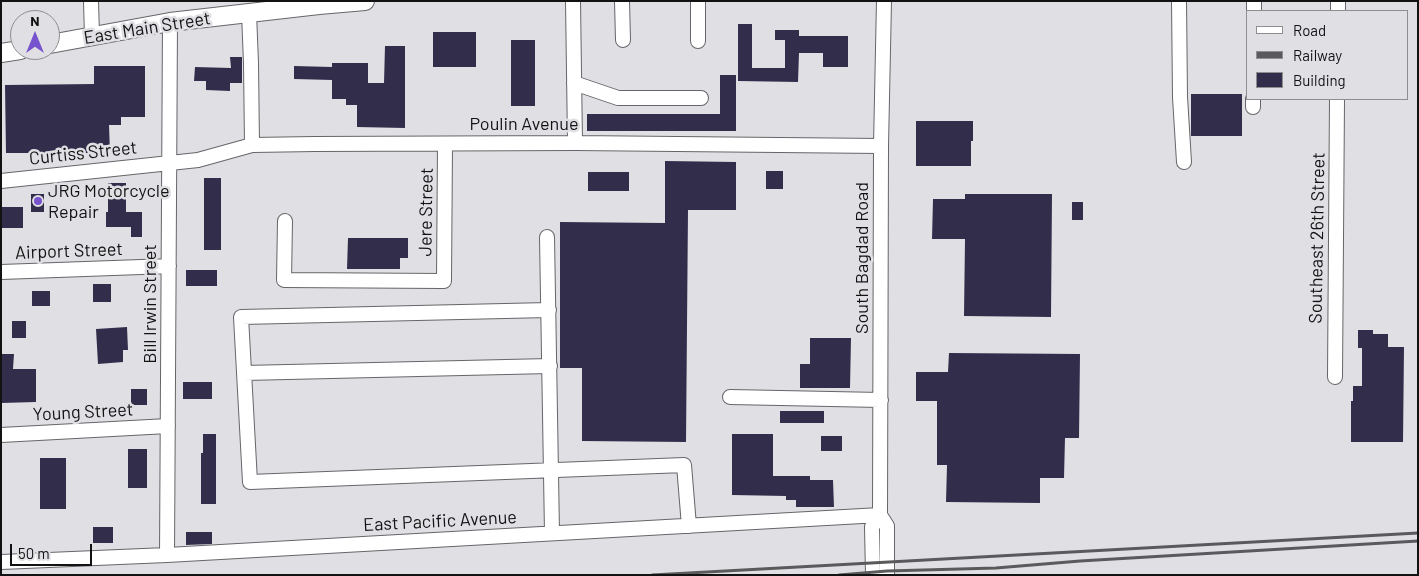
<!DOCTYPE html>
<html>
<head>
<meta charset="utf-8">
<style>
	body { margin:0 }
	#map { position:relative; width:1419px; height:576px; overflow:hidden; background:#e0e0e4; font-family:Barlow,sans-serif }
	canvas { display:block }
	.frame { position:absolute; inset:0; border:2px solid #121213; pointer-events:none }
	.legend { position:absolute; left:1246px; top:10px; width:162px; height:90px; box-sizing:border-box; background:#e0e0e4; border:1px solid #8e8e90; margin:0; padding:6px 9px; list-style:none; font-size:15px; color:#121213 }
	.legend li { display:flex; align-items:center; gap:10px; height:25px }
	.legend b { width:25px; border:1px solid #8e8e90 }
	.north { position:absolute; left:10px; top:10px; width:50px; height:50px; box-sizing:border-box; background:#e0e0e4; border:1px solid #8e8e90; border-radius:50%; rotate:0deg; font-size:14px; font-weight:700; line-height:20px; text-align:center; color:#121213 }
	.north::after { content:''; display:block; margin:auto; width:18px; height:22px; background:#7754ce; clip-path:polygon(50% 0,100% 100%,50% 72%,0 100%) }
	.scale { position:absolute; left:10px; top:544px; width:82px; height:22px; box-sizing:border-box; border:2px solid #121213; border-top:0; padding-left:6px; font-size:15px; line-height:18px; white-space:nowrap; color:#121213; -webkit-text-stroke:4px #e0e0e4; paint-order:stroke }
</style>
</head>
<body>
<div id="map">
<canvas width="1419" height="576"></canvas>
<div class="frame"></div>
<ul class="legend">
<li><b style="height:6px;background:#fff"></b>Road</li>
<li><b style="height:6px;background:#5a5a5c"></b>Railway</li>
<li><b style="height:14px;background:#322d4b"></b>Building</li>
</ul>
<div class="north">N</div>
<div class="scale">50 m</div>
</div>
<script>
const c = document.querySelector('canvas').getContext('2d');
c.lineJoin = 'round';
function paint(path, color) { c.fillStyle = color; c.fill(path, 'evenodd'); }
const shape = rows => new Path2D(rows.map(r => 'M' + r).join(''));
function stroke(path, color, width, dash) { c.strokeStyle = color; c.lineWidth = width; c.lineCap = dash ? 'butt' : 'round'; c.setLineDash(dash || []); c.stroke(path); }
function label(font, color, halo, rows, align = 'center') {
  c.font = font + ' Barlow,sans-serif'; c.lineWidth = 5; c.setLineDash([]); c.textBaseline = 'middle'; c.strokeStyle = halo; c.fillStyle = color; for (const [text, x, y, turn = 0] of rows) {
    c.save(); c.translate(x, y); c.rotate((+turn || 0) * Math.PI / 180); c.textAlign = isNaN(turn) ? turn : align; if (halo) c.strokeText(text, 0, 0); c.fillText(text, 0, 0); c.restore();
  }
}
paint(shape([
	[738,24,752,24,752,68,785,68,785,40,775,40,775,30,799,30,799,36,848,36,848,67,823,67,823,53,799,53,798,82,738,81],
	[433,32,476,32,476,67,433,67],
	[511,40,535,40,535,106,511,106],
	[385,46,405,46,405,128,357,127,357,105,346,105,346,99,332,99,332,80,294,79,294,66,332,67,332,63,368,63,368,83,384,83],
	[230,57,242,57,242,83,230,83,230,91,206,90,206,81,194,81,195,67,231,68],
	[94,66,145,66,145,117,121,117,121,125,109,125,110,153,6,153,5,85,94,84],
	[720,75,736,75,736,131,587,131,587,114,720,114],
	[1191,94,1242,94,1242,136,1191,136],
	[916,121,973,121,973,141,971,141,971,166,916,166],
	[665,161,736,162,736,210,688,210,686,442,582,441,582,368,560,368,560,222,665,223],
	[766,171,783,171,783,189,766,189],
	[588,172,629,172,629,191,588,191],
	[204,178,221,178,221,250,204,250],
	[108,183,126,183,126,212,142,212,142,237,131,237,131,227,106,227,106,212,108,212],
	[31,194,44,194,44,212,31,212],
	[965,194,1052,194,1051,317,964,316,965,239,932,239,933,199,965,199],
	[1072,202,1083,202,1083,220,1072,220],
	[1,207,23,207,23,228,1,228],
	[348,238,408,238,408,258,400,258,400,269,347,269],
	[186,270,217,270,217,286,186,286],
	[93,284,111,284,111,302,93,302],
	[32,291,50,291,50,306,32,306],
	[12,321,26,321,26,338,12,338],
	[127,327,128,350,123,350,123,362,98,364,96,329],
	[1358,330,1373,330,1373,334,1388,334,1388,347,1404,347,1403,442,1351,442,1351,401,1353,401,1353,386,1362,386,1362,348,1358,348],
	[810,338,851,338,850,388,800,388,800,364,810,364],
	[949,353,1080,354,1079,438,1065,438,1064,478,1040,478,1040,503,946,502,947,465,937,465,937,401,916,401,916,372,948,372],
	[1,354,14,354,13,369,36,369,36,402,1,403],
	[183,382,212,382,212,399,183,399],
	[131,389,147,389,147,405,131,405],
	[780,411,824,411,824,423,780,423],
	[203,434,216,434,216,504,201,504,201,453,203,453],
	[732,434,773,434,773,476,810,476,810,480,833,480,834,507,796,507,796,500,786,500,786,496,732,495],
	[821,436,842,436,842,451,821,451],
	[128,449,147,449,147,488,128,488],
	[40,458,66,458,66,509,40,509],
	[93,527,113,527,113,543,93,543],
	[186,532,212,532,212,544,186,545]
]), '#322d4b');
const minor = shape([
	[91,1,92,36],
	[573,1,575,143],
	[622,1,623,40],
	[698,1,698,41],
	[884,1,881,146,880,515,887,526,887,575],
	[1179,1,1180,97,1184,162],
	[1254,11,1254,1],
	[1338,11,1338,1],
	[249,13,251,63,252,145],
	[574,83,618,98,701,98],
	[1253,107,1253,99],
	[1,181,198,160,252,145,315,144,575,143,881,146],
	[285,221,284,280,444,281,445,144],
	[547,237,552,533],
	[1,272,169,266],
	[549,310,241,317,250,482,684,465,689,526],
	[244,373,550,366],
	[1335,377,1337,99],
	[730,397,881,400],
	[1,435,168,426],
	[167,555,170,22],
	[1,562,167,555,880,515],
	[873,575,872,527,880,515]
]);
const major = shape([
	[50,44,170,22,319,5,365,1],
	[1,53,20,50]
]);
stroke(minor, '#666569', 16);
stroke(major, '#666569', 20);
stroke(minor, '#fff', 14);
stroke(major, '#fff', 18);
stroke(shape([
	[652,575,1418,533],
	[839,575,887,571,996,568,1080,561,1418,541]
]), '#5a5a5c', 3);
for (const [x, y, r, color] of [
	[38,201,5,"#7754ce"]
]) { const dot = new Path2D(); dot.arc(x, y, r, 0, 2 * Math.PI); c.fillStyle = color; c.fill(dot); stroke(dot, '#e0e0e4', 2); }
label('18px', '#121213', '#e0e0e4', [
	["East Main Street",147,28,-9],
	["Poulin Avenue",524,124],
	["Curtiss Street",83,153,-6],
	["Jere Street",426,212,-89],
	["Southeast 26th Street",1317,238,-89],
	["Airport Street",69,251,-2],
	["South Bagdad Road",862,258,-90],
	["Bill Irwin Street",150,304,-90],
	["Young Street",83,412,-3],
	["East Pacific Avenue",440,521,-3]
]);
label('18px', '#121213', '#e0e0e4', [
	["JRG Motorcycle",48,191],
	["Repair",48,212]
], 'left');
</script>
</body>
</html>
